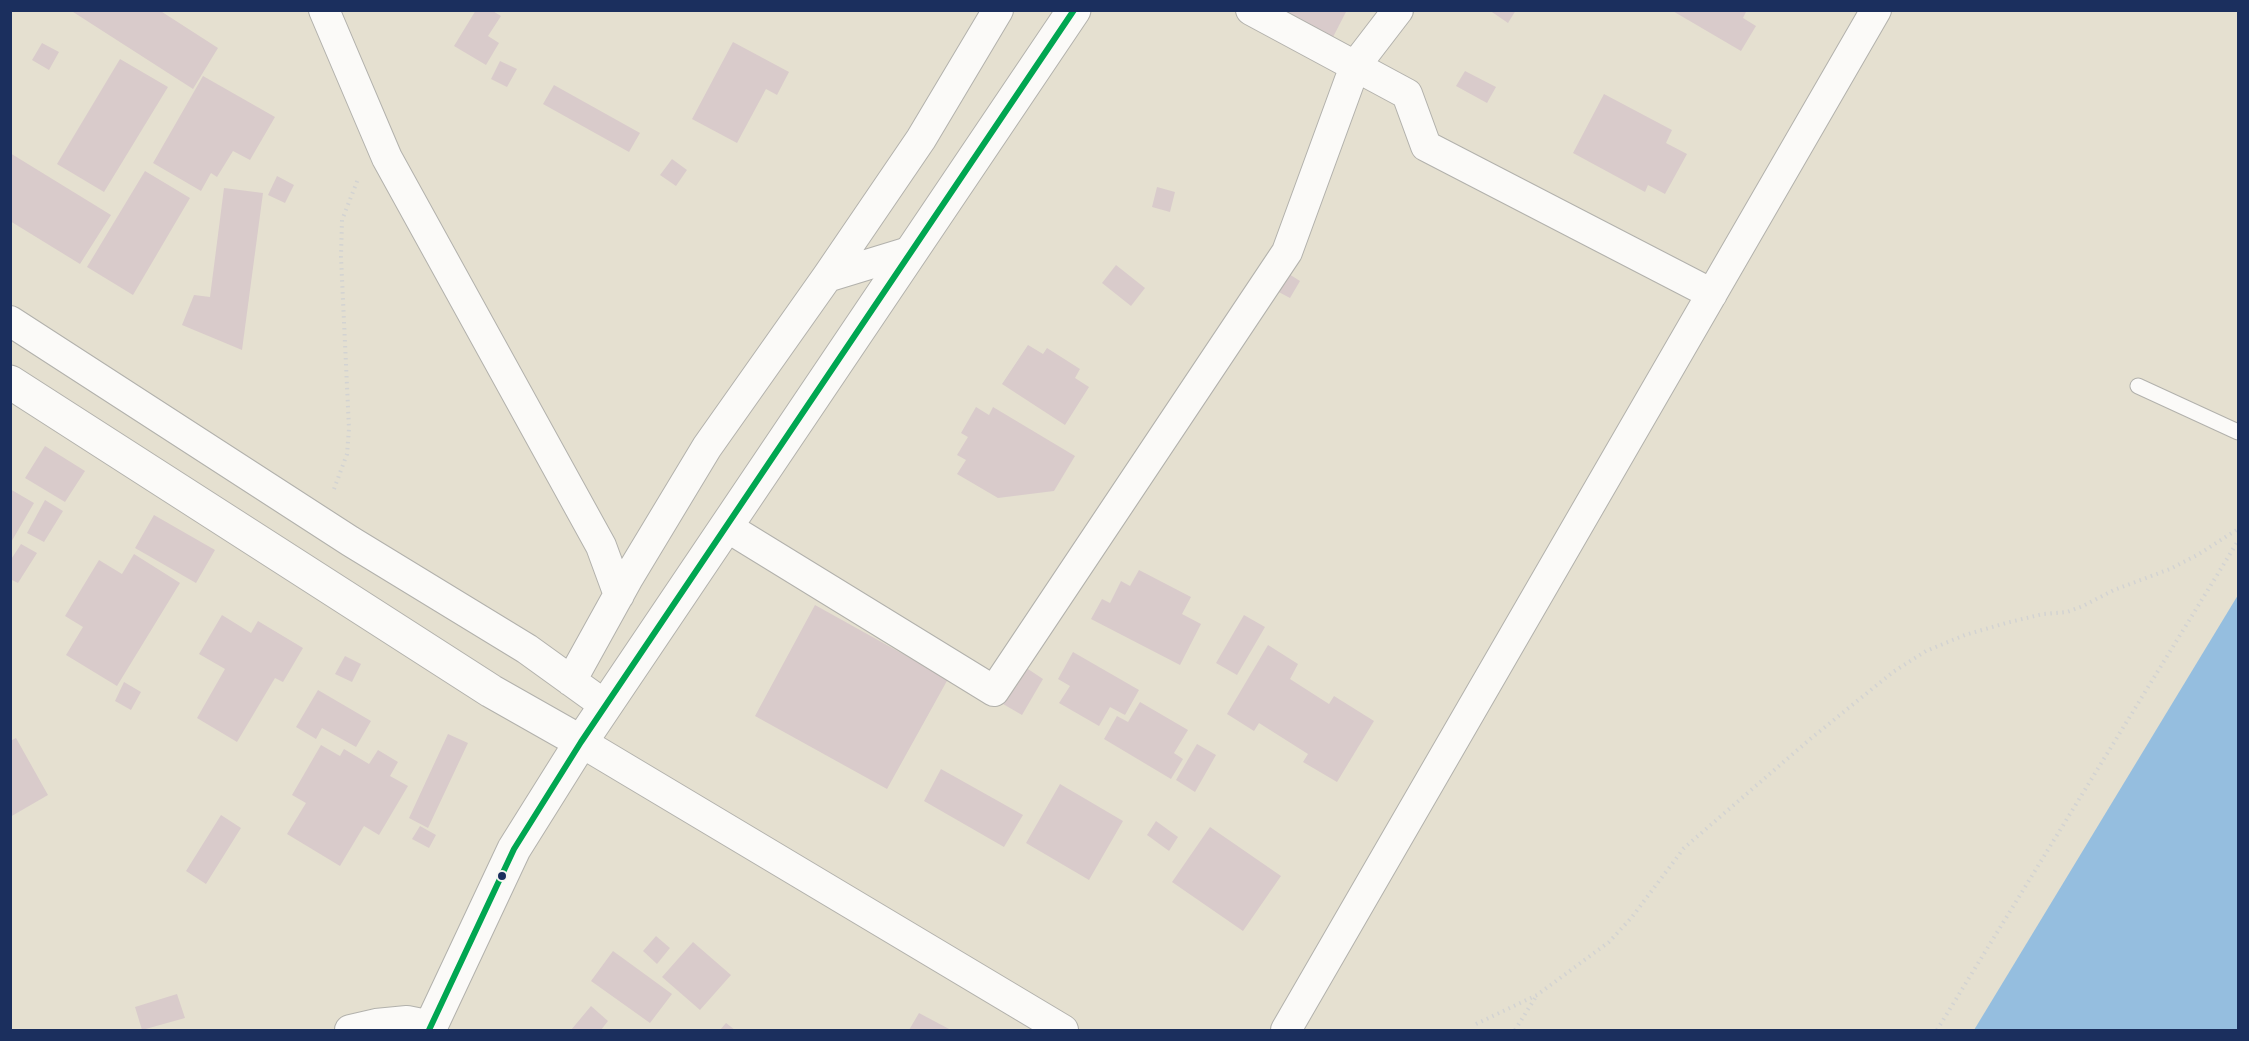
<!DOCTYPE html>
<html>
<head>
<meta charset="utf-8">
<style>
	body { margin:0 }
	#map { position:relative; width:2249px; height:1041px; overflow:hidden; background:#e5e0d0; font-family:"Shantell Sans",sans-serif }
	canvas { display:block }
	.frame { position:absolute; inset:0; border:12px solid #1b2f5e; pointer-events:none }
</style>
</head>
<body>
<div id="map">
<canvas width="2249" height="1041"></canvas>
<div class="frame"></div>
</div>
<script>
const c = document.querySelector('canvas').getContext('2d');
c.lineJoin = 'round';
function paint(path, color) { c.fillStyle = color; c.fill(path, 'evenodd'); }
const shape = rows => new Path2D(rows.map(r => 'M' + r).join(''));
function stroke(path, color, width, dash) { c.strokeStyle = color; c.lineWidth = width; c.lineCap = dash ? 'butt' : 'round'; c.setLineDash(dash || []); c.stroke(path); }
paint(shape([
	[2238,595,2238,1030,1974,1030]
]), '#95bedf');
paint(shape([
	[70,10,159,10,218,48,193,89],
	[476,10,491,10,501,16,488,36,499,43,486,65,454,46],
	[1279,10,1347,10,1332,39],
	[1489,10,1516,10,1508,23],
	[1671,10,1747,10,1743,18,1756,26,1741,51],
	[733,42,789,72,777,95,766,89,737,143,692,119],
	[42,43,59,52,49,70,32,60],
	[120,59,168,87,104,192,57,164],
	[500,61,517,69,507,87,491,79],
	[1465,71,1496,87,1487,103,1456,86],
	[203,76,275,117,250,160,233,151,217,177,211,173,201,191,153,163],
	[554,85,640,133,629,152,543,104],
	[1604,94,1672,130,1666,143,1687,154,1665,194,1648,185,1645,192,1573,153],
	[10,153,111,215,80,264,10,221],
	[672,159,687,170,676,186,660,175],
	[145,171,190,198,133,295,87,267],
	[277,176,294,185,285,203,268,195],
	[1157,187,1175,192,1170,212,1152,207],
	[224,188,263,193,242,350,182,325,194,295,210,297],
	[1116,265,1145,288,1131,306,1102,283],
	[1284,271,1300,281,1290,298,1273,289],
	[1028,345,1043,354,1047,348,1080,369,1075,378,1089,387,1065,425,1002,384],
	[976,407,989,415,993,407,1075,456,1054,491,998,498,957,474,966,460,957,455,968,437,961,433],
	[45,446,85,471,65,502,25,478],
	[10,489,34,503,10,544],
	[45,500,63,511,44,542,27,533],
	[154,515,215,550,196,583,135,548],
	[21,544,37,553,18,583,10,579,10,561],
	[134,554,180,583,117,686,66,655,83,627,65,616,99,560,122,574],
	[1139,570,1191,597,1182,614,1201,624,1180,665,1091,619,1102,599,1110,603,1121,581,1130,586],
	[815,605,948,679,887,789,755,716],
	[222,615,251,633,258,621,303,648,283,682,275,678,237,742,197,718,225,669,199,654],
	[1244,615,1265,627,1237,675,1216,663],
	[1268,645,1298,664,1290,679,1329,704,1334,696,1374,721,1337,782,1303,762,1308,754,1259,723,1254,731,1227,714],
	[1073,652,1139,690,1125,715,1110,707,1099,726,1059,703,1070,686,1058,679],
	[345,656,361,664,352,682,335,674],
	[1025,667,1043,679,1022,715,1003,704],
	[124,682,141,692,131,710,115,701],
	[318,690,371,721,356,747,322,728,316,739,296,727],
	[1140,702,1188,730,1174,753,1183,759,1171,779,1104,739,1117,716,1128,722],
	[448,734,468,743,428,828,409,818],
	[16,738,48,795,10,817,10,741],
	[1197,744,1216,755,1195,792,1176,780],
	[321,745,340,756,344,749,369,764,378,750,398,762,390,776,408,786,379,835,364,826,340,866,287,834,306,803,292,795],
	[941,769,1023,815,1004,847,924,801],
	[1060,784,1123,821,1089,880,1026,843],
	[221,815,241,828,206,884,186,871],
	[1156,821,1178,837,1169,851,1147,835],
	[420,826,436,835,429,848,412,839],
	[1210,827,1281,876,1243,931,1172,882],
	[656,936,670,948,657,964,643,951],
	[693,942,731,975,700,1010,662,977],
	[613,951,672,994,650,1023,591,981],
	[177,994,185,1018,142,1030,135,1007],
	[591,1006,608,1021,601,1030,571,1030],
	[919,1013,951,1030,909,1030],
	[726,1023,735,1030,720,1030]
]), '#d9cbcb');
const lane = shape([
	[2138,386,2238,432]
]);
const street = shape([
	[324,10,387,158,601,546,619,595],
	[1251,10,1407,94,1426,146,1712,294],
	[827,277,921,139,998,10],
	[10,321,350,541,527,649,606,706],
	[727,527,994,691,1287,252,1355,66,1398,10],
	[571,681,628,578,707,447,827,277,912,251],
	[581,742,1063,1030],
	[350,1030,376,1024,407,1021,432,1026],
	[1286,1030,1876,10]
]);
const secondary = shape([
	[10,382,491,691,581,742],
	[429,1030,514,849,581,742,1074,10]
]);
stroke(lane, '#b2b1ac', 17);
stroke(street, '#b2b1ac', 32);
stroke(secondary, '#b2b1ac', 35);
stroke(shape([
	[334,489,347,454,349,429,341,257,342,220,358,179],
	[1476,1024,1537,995,1609,942,1632,917,1684,848,1809,740,1893,672,1926,651,1965,635,2006,623,2043,614,2067,612,2083,606,2114,590,2170,569,2199,554,2238,529],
	[1515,1030,1537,995],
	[1937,1030,2238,541]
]), '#d3d3d2', 4, [1.5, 4.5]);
stroke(lane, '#fbfaf8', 15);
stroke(street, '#fbfaf8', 30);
stroke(secondary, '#fbfaf8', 33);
stroke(shape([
	[429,1030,514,849,581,742,1074,10]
]), '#00a651', 6);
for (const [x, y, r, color] of [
	[502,876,5,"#1b2f5e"]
]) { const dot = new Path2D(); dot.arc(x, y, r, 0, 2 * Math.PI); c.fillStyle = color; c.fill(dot); stroke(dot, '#f6f6f2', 2); }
</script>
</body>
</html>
